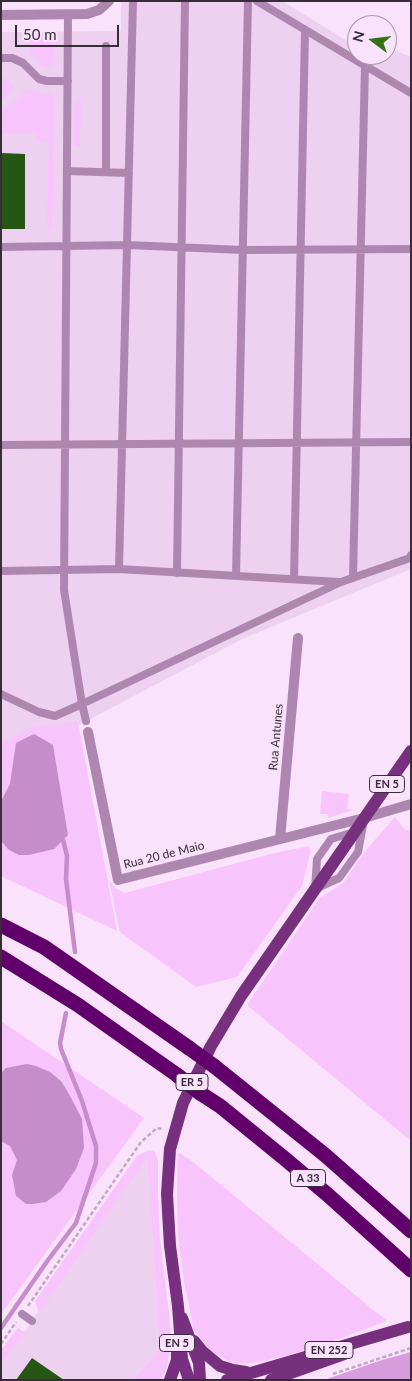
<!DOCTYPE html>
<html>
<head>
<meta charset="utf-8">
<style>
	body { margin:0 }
	#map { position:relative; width:412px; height:1381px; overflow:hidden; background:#fae1fc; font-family:Lato,sans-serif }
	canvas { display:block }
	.frame { position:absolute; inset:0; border:2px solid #372d38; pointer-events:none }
	.north { position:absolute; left:347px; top:15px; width:50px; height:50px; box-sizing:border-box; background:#fae1fc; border:1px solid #ac99ae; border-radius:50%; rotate:285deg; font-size:14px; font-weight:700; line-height:20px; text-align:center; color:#372d38 }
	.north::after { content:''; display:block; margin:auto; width:18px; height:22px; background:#307310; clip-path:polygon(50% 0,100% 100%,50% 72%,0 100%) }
	.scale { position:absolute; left:15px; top:25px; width:104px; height:22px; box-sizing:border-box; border:2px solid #372d38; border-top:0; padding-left:6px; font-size:15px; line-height:18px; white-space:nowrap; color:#372d38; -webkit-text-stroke:4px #fae1fc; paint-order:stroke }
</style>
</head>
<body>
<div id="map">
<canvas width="412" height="1381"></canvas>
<div class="frame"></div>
<div class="north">N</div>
<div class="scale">50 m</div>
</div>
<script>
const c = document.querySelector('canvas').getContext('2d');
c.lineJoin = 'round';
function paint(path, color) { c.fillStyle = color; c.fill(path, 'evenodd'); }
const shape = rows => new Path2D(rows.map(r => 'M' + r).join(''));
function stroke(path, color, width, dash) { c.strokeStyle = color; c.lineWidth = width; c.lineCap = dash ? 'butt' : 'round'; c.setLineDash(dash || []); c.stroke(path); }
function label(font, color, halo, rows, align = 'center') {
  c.font = font + ' Lato,sans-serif'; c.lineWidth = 5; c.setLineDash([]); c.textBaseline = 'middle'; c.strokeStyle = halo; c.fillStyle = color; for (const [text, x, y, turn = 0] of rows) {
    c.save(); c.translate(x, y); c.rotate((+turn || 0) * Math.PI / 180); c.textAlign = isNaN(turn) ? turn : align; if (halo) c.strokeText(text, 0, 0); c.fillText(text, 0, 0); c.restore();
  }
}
paint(shape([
	[121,1,282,1,357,47,357,55,371,55,381,61,394,50,411,57,411,569,242,639,77,726,1,870,1,32,121,31],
	[147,1156,160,1349,132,1380,1,1380,1,1366]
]), '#eed1f0');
paint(shape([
	[30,34,54,34,52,64,50,66,44,67,30,52],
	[1,78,9,80,13,87,10,93,1,100],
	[28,89,40,93,49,93,54,98,52,227,47,227,49,142,36,142,36,133,1,133,1,111,12,104],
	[75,101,81,101,80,147,74,147],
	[76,721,79,727,117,931,1,876,1,738,8,740,34,726,64,724],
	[322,791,349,794,347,809,353,810,328,818,328,814,320,814],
	[395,817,405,830,411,830,411,1141,247,1005,319,899,343,883,367,849],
	[309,846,311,850,302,886,237,977,196,987,120,932,109,880,115,888,125,893,271,854],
	[1,1021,144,1118,1,1314],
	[149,1150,155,1152,158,1161,158,1195,160,1240,170,1321,171,1346,167,1367,161,1380,132,1380,160,1349,147,1157,39,1313,35,1301,137,1156],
	[178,1152,193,1162,387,1321,317,1347,265,1361,244,1364,229,1362,209,1349,194,1330,184,1282,178,1234,177,1191],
	[18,1328,25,1332,1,1366,1,1350]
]), '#f7c4fb');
paint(shape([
	[411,1352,411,1380,324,1380,382,1360]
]), '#d69cdc');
paint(shape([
	[34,734,53,745,68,835,54,849,29,855,19,855,9,850,2,842,1,801,10,784,16,743],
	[27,1064,36,1066,50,1072,61,1081,69,1094,82,1119,84,1148,76,1169,61,1191,46,1202,32,1204,26,1204,16,1196,12,1175,17,1160,10,1146,1,1141,1,1073,6,1068]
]), '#c68dcb');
stroke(shape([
	[63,840,67,856,66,879,75,952],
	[1,1328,48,1260,76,1223,96,1163,96,1146,82,1101,61,1049,60,1043,66,1013]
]), '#c68dcb', 4.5);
paint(shape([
	[1,153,25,154,25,229,1,229],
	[32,1358,64,1380,16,1380]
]), '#275614');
stroke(shape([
	[28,1306,141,1142,157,1128,162,1129],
	[1,1344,16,1322],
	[333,1374,411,1348]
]), '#bea9c0', 2.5, [4, 2.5]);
stroke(shape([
	[257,1,411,93],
	[106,46,106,171],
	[1,58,12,58,23,63,39,79,47,81,68,81],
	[67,171,129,173],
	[1,247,127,245,243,250,411,249],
	[1,445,411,442],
	[119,569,133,1],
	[1,571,119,569,339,582],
	[177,573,185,1],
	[236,576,248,1],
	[353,578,365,65],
	[294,579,305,30],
	[1,694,39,712,55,716,82,704,64,590,68,14],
	[86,721,82,704,341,582,410,558,411,555],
	[354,832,331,839,317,859,315,889,339,878,358,852,363,825],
	[22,1314,32,1321]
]), '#ae87b1', 8);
stroke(shape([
	[1,15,87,14,99,10,109,1],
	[88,732,118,880,364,818,411,804],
	[280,839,298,638]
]), '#ae87b1', 10);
stroke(shape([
	[182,1318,199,1363,200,1380],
	[194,1341,202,1351,220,1366,233,1370,246,1372],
	[170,1380,177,1360,177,1351],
	[189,1380,182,1359,178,1306,170,1246,167,1194,170,1149,183,1103,211,1046,241,996,411,751],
	[227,1380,408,1327],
	[271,1380,344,1354]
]), '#77307e', 12);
stroke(shape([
	[1,925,44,947,189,1048],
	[1,957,78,1005,177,1075],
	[214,1066,325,1155,411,1231],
	[200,1093,220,1106,284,1158,328,1195,411,1270]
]), '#61006b', 15);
stroke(shape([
	[189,1048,214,1066],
	[177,1075,200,1093]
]), '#61006b', 15);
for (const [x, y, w] of [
	[387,784,35],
	[192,1082,32],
	[308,1178,35],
	[177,1343,35],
	[329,1350,48]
]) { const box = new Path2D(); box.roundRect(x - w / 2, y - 8.5, w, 17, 4); c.fillStyle = '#fae1fc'; c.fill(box); stroke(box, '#372d38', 1); }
label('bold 11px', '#372d38', null, [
	["EN 5",387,784],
	["ER 5",192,1082],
	["A 33",308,1178],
	["EN 5",177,1343],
	["EN 252",329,1350]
]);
label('12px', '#372d38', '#fae1fc', [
	["Rua Antunes",276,737,-85],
	["Rua 20 de Maio",164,855,-14]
]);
</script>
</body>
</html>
